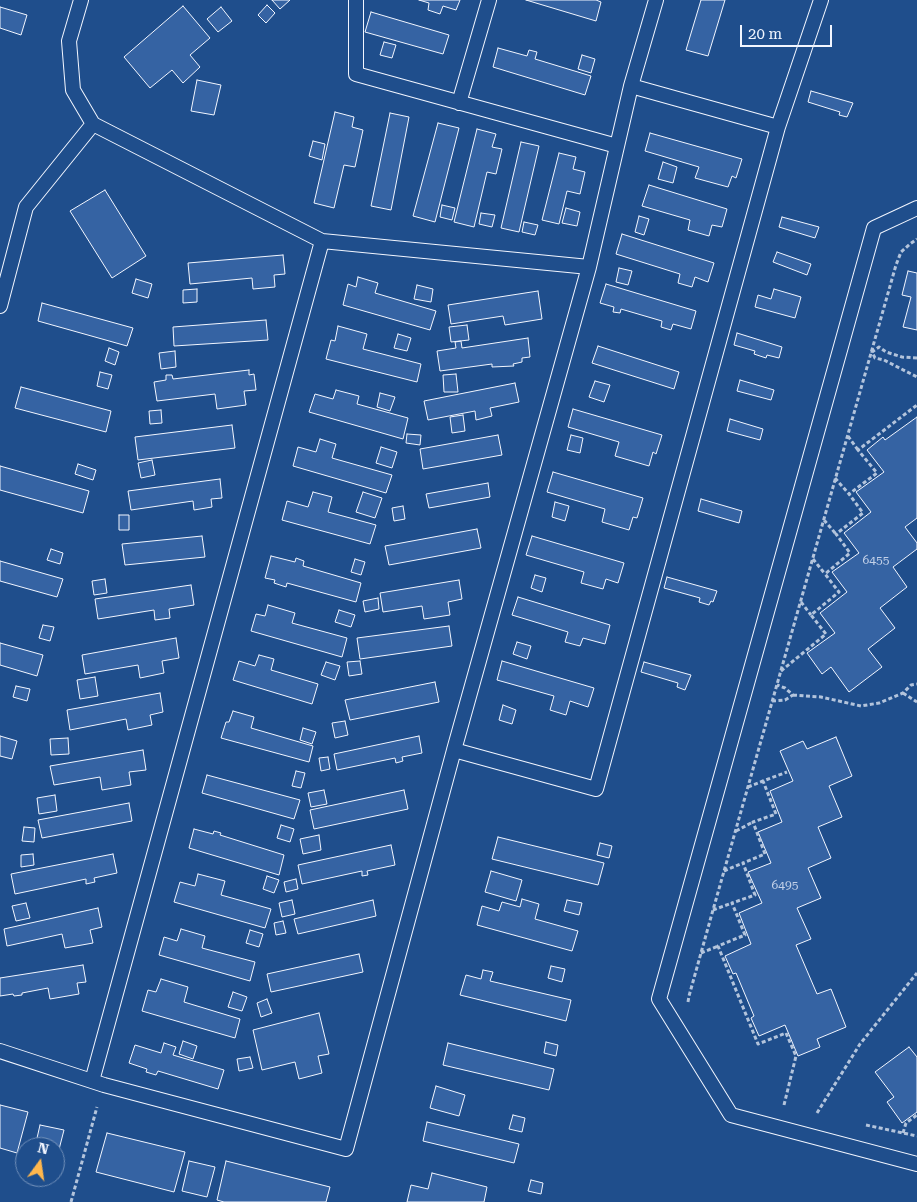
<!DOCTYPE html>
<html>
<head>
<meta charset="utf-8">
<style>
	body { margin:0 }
	#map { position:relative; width:917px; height:1202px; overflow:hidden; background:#1f4e8c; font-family:"Roboto Serif",serif }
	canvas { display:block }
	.north { position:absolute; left:15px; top:1137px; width:50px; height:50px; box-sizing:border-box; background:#1f4e8c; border:1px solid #7391ba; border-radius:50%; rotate:14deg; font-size:14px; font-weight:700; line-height:20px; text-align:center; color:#f2f6ff }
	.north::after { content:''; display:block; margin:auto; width:18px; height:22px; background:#ffb74d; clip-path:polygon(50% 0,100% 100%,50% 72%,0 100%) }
	.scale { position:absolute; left:740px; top:25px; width:92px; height:22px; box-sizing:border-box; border:2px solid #f2f6ff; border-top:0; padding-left:6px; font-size:15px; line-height:18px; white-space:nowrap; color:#f2f6ff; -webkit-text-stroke:4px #1f4e8c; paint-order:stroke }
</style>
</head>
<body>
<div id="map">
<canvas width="917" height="1202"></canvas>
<div class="north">N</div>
<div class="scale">20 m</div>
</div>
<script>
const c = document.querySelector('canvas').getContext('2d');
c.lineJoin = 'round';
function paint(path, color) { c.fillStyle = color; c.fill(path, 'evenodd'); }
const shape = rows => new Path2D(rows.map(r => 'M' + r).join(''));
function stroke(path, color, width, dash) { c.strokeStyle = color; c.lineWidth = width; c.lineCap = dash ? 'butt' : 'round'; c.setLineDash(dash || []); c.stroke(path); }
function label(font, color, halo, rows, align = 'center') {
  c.font = font + ' "Roboto Serif",serif'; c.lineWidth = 4; c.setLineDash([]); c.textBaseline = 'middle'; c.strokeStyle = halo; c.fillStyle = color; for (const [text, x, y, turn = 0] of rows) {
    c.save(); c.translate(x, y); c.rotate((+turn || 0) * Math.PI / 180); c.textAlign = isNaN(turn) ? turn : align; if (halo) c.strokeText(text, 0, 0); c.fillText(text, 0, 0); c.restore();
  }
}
const building = shape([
	[272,0,290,0,280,9,272,0],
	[419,0,460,0,456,10,443,6,440,14,428,10,429,3,419,0],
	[526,0,596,0,601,2,596,21,526,0],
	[701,0,725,0,708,56,686,50,701,0],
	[267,5,275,13,266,23,258,15,267,5],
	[183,6,210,38,190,55,200,67,183,83,172,70,150,88,124,57,183,6],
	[0,7,27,15,21,35,0,28,0,7],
	[221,7,232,21,218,32,207,19,221,7],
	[371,12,449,35,443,54,365,32,371,12],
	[384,42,396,45,392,58,380,55,384,42],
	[498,48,527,56,529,50,537,52,535,59,591,76,585,95,493,67,498,48],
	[582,55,595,59,591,73,578,69,582,55],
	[197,80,221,85,214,115,191,111,197,80],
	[811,91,853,103,847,117,839,115,840,112,808,102,811,91],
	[335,112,354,117,352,127,363,130,355,167,344,165,334,208,314,203,335,112],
	[390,113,409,117,391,210,371,206,390,113],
	[438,123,459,128,435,222,413,216,438,123],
	[477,129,496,134,492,147,502,149,496,174,487,172,474,227,454,222,477,129],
	[650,133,742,159,736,178,732,176,728,187,695,178,699,167,645,151,650,133],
	[313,141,325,144,322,160,309,156,313,141],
	[521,142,539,146,519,232,501,228,521,142],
	[559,153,576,157,573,169,585,172,580,194,567,191,559,224,542,220,559,153],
	[663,162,677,167,673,183,658,179,663,162],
	[649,185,727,209,722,227,712,225,709,236,688,230,690,220,642,206,649,185],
	[105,190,146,256,112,278,70,211,105,190],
	[442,205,455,208,452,220,440,217,442,205],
	[566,208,580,212,577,226,562,223,566,208],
	[481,213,495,215,492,227,479,224,481,213],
	[639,216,649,219,644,235,635,232,639,216],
	[782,217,819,227,815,238,779,227,782,217],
	[524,222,538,225,535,235,522,232,524,222],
	[622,234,714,263,708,282,695,277,692,287,678,283,680,274,616,254,622,234],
	[777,252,811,264,807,275,773,262,777,252],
	[283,255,285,274,274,275,275,287,253,289,252,278,190,284,188,263,283,255],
	[619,268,632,271,628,285,616,282,619,268],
	[908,271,917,273,917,330,903,327,911,297,902,295,908,271],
	[358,277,378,283,375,293,436,311,430,330,343,305,348,284,356,287,358,277],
	[136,279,152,284,148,298,132,293,136,279],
	[606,284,696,311,691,329,673,324,671,330,661,327,662,321,621,309,620,313,613,312,614,307,600,303,606,284],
	[417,285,433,289,431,302,414,299,417,285],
	[197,289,197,302,183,303,183,290,197,289],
	[774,289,801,297,795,318,755,307,758,295,771,299,774,289],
	[538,291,542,319,505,325,503,316,451,324,448,305,538,291],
	[42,303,133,328,127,346,38,321,42,303],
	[266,320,268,340,174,346,173,327,266,320],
	[467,325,469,340,451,342,449,327,467,325],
	[338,326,367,334,363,349,421,364,417,382,326,359,331,340,335,341,338,326],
	[737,333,782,347,779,358,767,355,766,358,754,354,755,351,734,345,737,333],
	[398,334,411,338,407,351,394,348,398,334],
	[528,338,530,357,522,358,522,362,513,364,514,366,492,367,492,364,440,371,437,351,456,348,455,342,461,341,462,348,528,338],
	[598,346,679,372,674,389,592,363,598,346],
	[109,348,119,352,115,365,105,361,109,348],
	[175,351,176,367,161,369,159,353,175,351],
	[249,370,249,375,254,374,256,390,244,391,246,405,217,409,215,394,157,401,154,382,166,380,166,375,172,375,173,379,249,370],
	[100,372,112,375,108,389,97,386,100,372],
	[456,374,458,392,444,392,443,375,456,374],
	[740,380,774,390,771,400,737,391,740,380],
	[595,381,610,385,604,402,589,397,595,381],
	[515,383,519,402,490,408,492,416,476,420,475,411,428,420,424,401,515,383],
	[21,387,111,411,106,432,15,408,21,387],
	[336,390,359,396,357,404,408,418,403,439,309,412,315,394,333,399,336,390],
	[380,393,395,397,390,411,377,407,380,393],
	[573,409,662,435,656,454,653,452,649,466,615,456,619,442,568,427,573,409],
	[161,410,162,423,150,424,149,411,161,410],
	[463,415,465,431,452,433,450,417,463,415],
	[917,417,917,518,905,527,917,543,917,549,893,567,907,587,880,608,895,628,868,649,882,667,849,692,831,667,822,674,807,653,835,633,820,613,847,592,832,572,859,553,844,533,871,512,856,492,884,472,867,450,883,437,885,440,917,417],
	[730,419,763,429,760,440,727,431,730,419],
	[232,425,235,448,138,460,135,437,232,425],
	[407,434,421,435,420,445,406,443,407,434],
	[498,435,502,455,423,469,420,449,498,435],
	[571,435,583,438,580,453,567,450,571,435],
	[320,439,336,444,332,458,392,475,386,493,293,466,298,447,316,452,320,439],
	[381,447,397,452,392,468,376,463,381,447],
	[152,460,155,475,141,478,138,463,152,460],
	[78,464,96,470,93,480,75,474,78,464],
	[0,466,89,491,83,513,0,490,0,466],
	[553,472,643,498,637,518,633,517,629,530,602,522,605,509,547,492,553,472],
	[220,479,222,498,211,499,212,507,194,510,193,501,131,510,128,491,220,479],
	[488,483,490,497,429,508,426,494,488,483],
	[313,492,332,497,328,512,376,525,370,544,282,520,287,501,308,507,313,492],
	[363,492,382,498,375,518,356,512,363,492],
	[701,499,742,511,739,523,698,511,701,499],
	[555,502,569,506,565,521,552,517,555,502],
	[403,506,405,519,394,521,392,508,403,506],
	[119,515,129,515,129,530,119,530,119,515],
	[477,529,481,548,389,565,385,546,477,529],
	[202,536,205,557,125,565,122,544,202,536],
	[532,536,624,563,618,583,606,579,603,589,581,583,584,572,526,555,532,536],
	[51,549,63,553,60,564,47,560,51,549],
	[271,556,295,562,296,558,304,561,303,566,361,583,356,602,287,583,286,587,274,583,275,580,265,578,271,556],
	[355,559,365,562,361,575,351,572,355,559],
	[0,561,63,579,57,597,0,581,0,561],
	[535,575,546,578,542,592,531,588,535,575],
	[667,577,717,591,713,602,711,601,709,605,699,602,700,598,664,588,667,577],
	[105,579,107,593,94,595,92,581,105,579],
	[459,580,462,599,448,602,450,615,424,619,422,606,383,612,380,593,459,580],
	[191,585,194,605,169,609,170,618,155,620,154,610,98,619,95,599,191,585],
	[518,597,610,625,605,644,583,638,580,646,565,642,568,632,512,615,518,597],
	[378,598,379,609,365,612,363,601,378,598],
	[268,605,295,613,292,623,347,638,342,657,251,631,256,614,265,616,268,605],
	[339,610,355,615,351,627,335,622,339,610],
	[43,625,54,627,50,641,39,638,43,625],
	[449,626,452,646,360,659,357,638,449,626],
	[176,638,179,658,162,661,164,673,140,678,138,665,85,674,82,655,176,638],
	[517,642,531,646,527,659,513,654,517,642],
	[0,643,43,655,37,676,0,665,0,643],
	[259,655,274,659,271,670,318,684,312,704,233,680,239,661,255,666,259,655],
	[360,661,362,674,349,676,347,662,360,661],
	[502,661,594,688,588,707,570,701,566,715,550,710,554,696,497,680,502,661],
	[326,662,340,666,335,680,321,675,326,662],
	[644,662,691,675,685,690,677,687,678,683,641,672,644,662],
	[95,677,98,696,80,699,77,680,95,677],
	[435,682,439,702,350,720,345,700,435,682],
	[16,686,30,689,27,701,13,697,16,686],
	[160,693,163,712,150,715,152,725,128,730,126,719,70,730,67,710,160,693],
	[503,705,516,710,512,724,499,720,503,705],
	[233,711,254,717,251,728,313,746,309,762,221,738,226,722,229,722,233,711],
	[345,721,348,735,335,738,332,723,345,721],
	[303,728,316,732,312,744,300,740,303,728],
	[0,736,17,741,12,759,0,756,0,736],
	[419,736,422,753,402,757,403,761,396,763,395,758,337,770,334,754,419,736],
	[836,737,852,776,829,786,842,817,818,827,831,858,808,868,821,898,797,908,811,939,796,945,817,994,831,989,846,1027,817,1039,820,1047,798,1056,785,1025,759,1036,751,1018,754,1016,736,973,733,974,725,956,751,944,739,913,762,903,748,872,771,863,758,832,782,822,770,791,793,781,780,751,803,741,807,749,836,737],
	[68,738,69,754,51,755,50,739,68,738],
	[143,750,146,770,129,772,131,785,102,790,100,777,54,785,50,766,143,750],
	[328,757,330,769,321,771,319,758,328,757],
	[296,771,305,773,301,788,292,786,296,771],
	[207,775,300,800,294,819,202,793,207,775],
	[324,790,327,804,311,807,308,793,324,790],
	[404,790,408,809,314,829,310,810,404,790],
	[55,795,57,811,39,814,37,798,55,795],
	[129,803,132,821,42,838,38,820,129,803],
	[281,825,294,829,290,842,277,838,281,825],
	[24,827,35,828,34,842,22,841,24,827],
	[194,829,213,834,214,831,221,833,220,835,284,855,279,875,189,848,194,829],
	[319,835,321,850,303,854,300,839,319,835],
	[498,837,604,863,598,885,492,859,498,837],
	[600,843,612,846,609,858,597,855,600,843],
	[391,845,395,865,367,871,368,875,362,876,362,871,302,884,298,865,391,845],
	[33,854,34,865,21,867,21,855,33,854],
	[113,854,117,873,94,878,95,882,86,884,86,879,15,894,11,874,113,854],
	[491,871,522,880,516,901,485,892,491,871],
	[198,874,225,881,221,895,271,909,265,928,174,902,180,882,195,886,198,874],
	[267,876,279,880,274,893,263,889,267,876],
	[296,879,298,889,286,892,284,882,296,879],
	[522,899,539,904,535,919,578,931,572,951,477,925,482,906,499,911,502,902,520,907,522,899],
	[292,900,295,914,282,917,279,903,292,900],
	[373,900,376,916,298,934,294,919,373,900],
	[567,900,582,903,579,915,564,911,567,900],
	[26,903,30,918,16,921,12,906,26,903],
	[98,908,102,927,90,930,93,943,65,948,62,934,7,946,4,929,98,908],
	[283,921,286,933,276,935,274,923,283,921],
	[181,929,205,936,202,948,255,962,250,981,159,955,164,937,177,941,181,929],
	[250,930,263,934,259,947,246,943,250,930],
	[359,954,363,972,271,992,267,974,359,954],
	[83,965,86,982,77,983,79,994,50,999,48,988,22,993,22,995,14,996,13,994,0,996,0,978,83,965],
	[551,966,565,969,562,982,548,978,551,966],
	[483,970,493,972,490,981,571,1000,566,1021,460,995,466,975,481,979,483,970],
	[161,979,188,987,184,1002,240,1019,235,1038,142,1011,148,990,156,992,161,979],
	[233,992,247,997,242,1011,228,1007,233,992],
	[267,999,272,1013,261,1017,257,1003,267,999],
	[319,1013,329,1054,318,1056,322,1073,299,1079,295,1062,262,1070,253,1030,319,1013],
	[183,1041,197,1046,193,1059,179,1054,183,1041],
	[546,1042,558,1045,556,1056,544,1053,546,1042],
	[164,1043,176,1047,173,1055,224,1070,218,1089,158,1071,156,1075,146,1072,147,1069,129,1063,135,1045,161,1053,164,1043],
	[448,1043,554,1069,549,1090,443,1065,448,1043],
	[909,1047,917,1057,917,1112,902,1123,887,1102,894,1097,875,1072,909,1047],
	[250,1057,253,1068,239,1071,237,1059,250,1057],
	[436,1086,465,1095,459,1116,430,1108,436,1086],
	[0,1105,28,1112,17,1153,0,1148,0,1105],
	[513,1115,525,1118,522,1132,509,1129,513,1115],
	[427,1122,519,1144,514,1163,423,1141,427,1122],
	[40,1125,64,1130,56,1161,55,1160,55,1147,35,1147,40,1125],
	[107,1133,185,1152,174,1192,96,1172,107,1133],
	[189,1161,215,1167,207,1197,182,1191,189,1161],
	[226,1161,330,1187,326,1202,224,1202,217,1200,226,1161],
	[432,1173,487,1187,484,1202,407,1202,411,1185,428,1189,432,1173],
	[531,1180,543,1183,541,1194,528,1191,531,1180]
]);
paint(building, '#3563a3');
stroke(building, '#f2f6ff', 1);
const service = shape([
	[81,0,69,41,73,90,93,124,322,241,589,267],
	[356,0,356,74,617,146],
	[631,86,778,127],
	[459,103,489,0],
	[917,208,874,228,659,999,731,1115,917,1164],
	[0,306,26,207,93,124],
	[454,750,589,267,631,86,656,0],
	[0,1051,104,1085,346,1149,454,750,596,789,778,127,821,0],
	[92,1081,322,241]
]);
stroke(service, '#f2f6ff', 16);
stroke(shape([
	[917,358,902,357,886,352,879,347,872,352,875,358,884,360,917,377],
	[848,436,858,450],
	[835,478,849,494],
	[824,520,836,534],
	[813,559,825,574],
	[801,602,811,615],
	[781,671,826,634,811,615,839,592,825,574,850,553,836,534,863,513,849,494,877,473,858,450,917,405],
	[903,693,917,702],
	[793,695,821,697,861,706,879,703,903,693,911,685,917,684],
	[772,701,785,700,793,695,785,688,777,685],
	[748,787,763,781],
	[736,831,753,822],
	[724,871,743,863],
	[713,910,732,903],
	[701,953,718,946],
	[688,1002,689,996,713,910,896,265,901,252,910,244,917,239],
	[784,1105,796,1056,786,1033,758,1044,718,946,745,935,732,903,755,895,743,863,765,854,753,822,776,814,763,781,787,772],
	[817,1113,860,1044,917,973],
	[866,1125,917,1136],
	[903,1133,906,1123,917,1115],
	[71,1202,97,1107]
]), '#b3c4dc', 3, [4, 2.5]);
stroke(service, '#1f4e8c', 14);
label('12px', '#c3d1e8', null, [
	["6455",876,560],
	["6495",785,885]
]);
</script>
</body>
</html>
